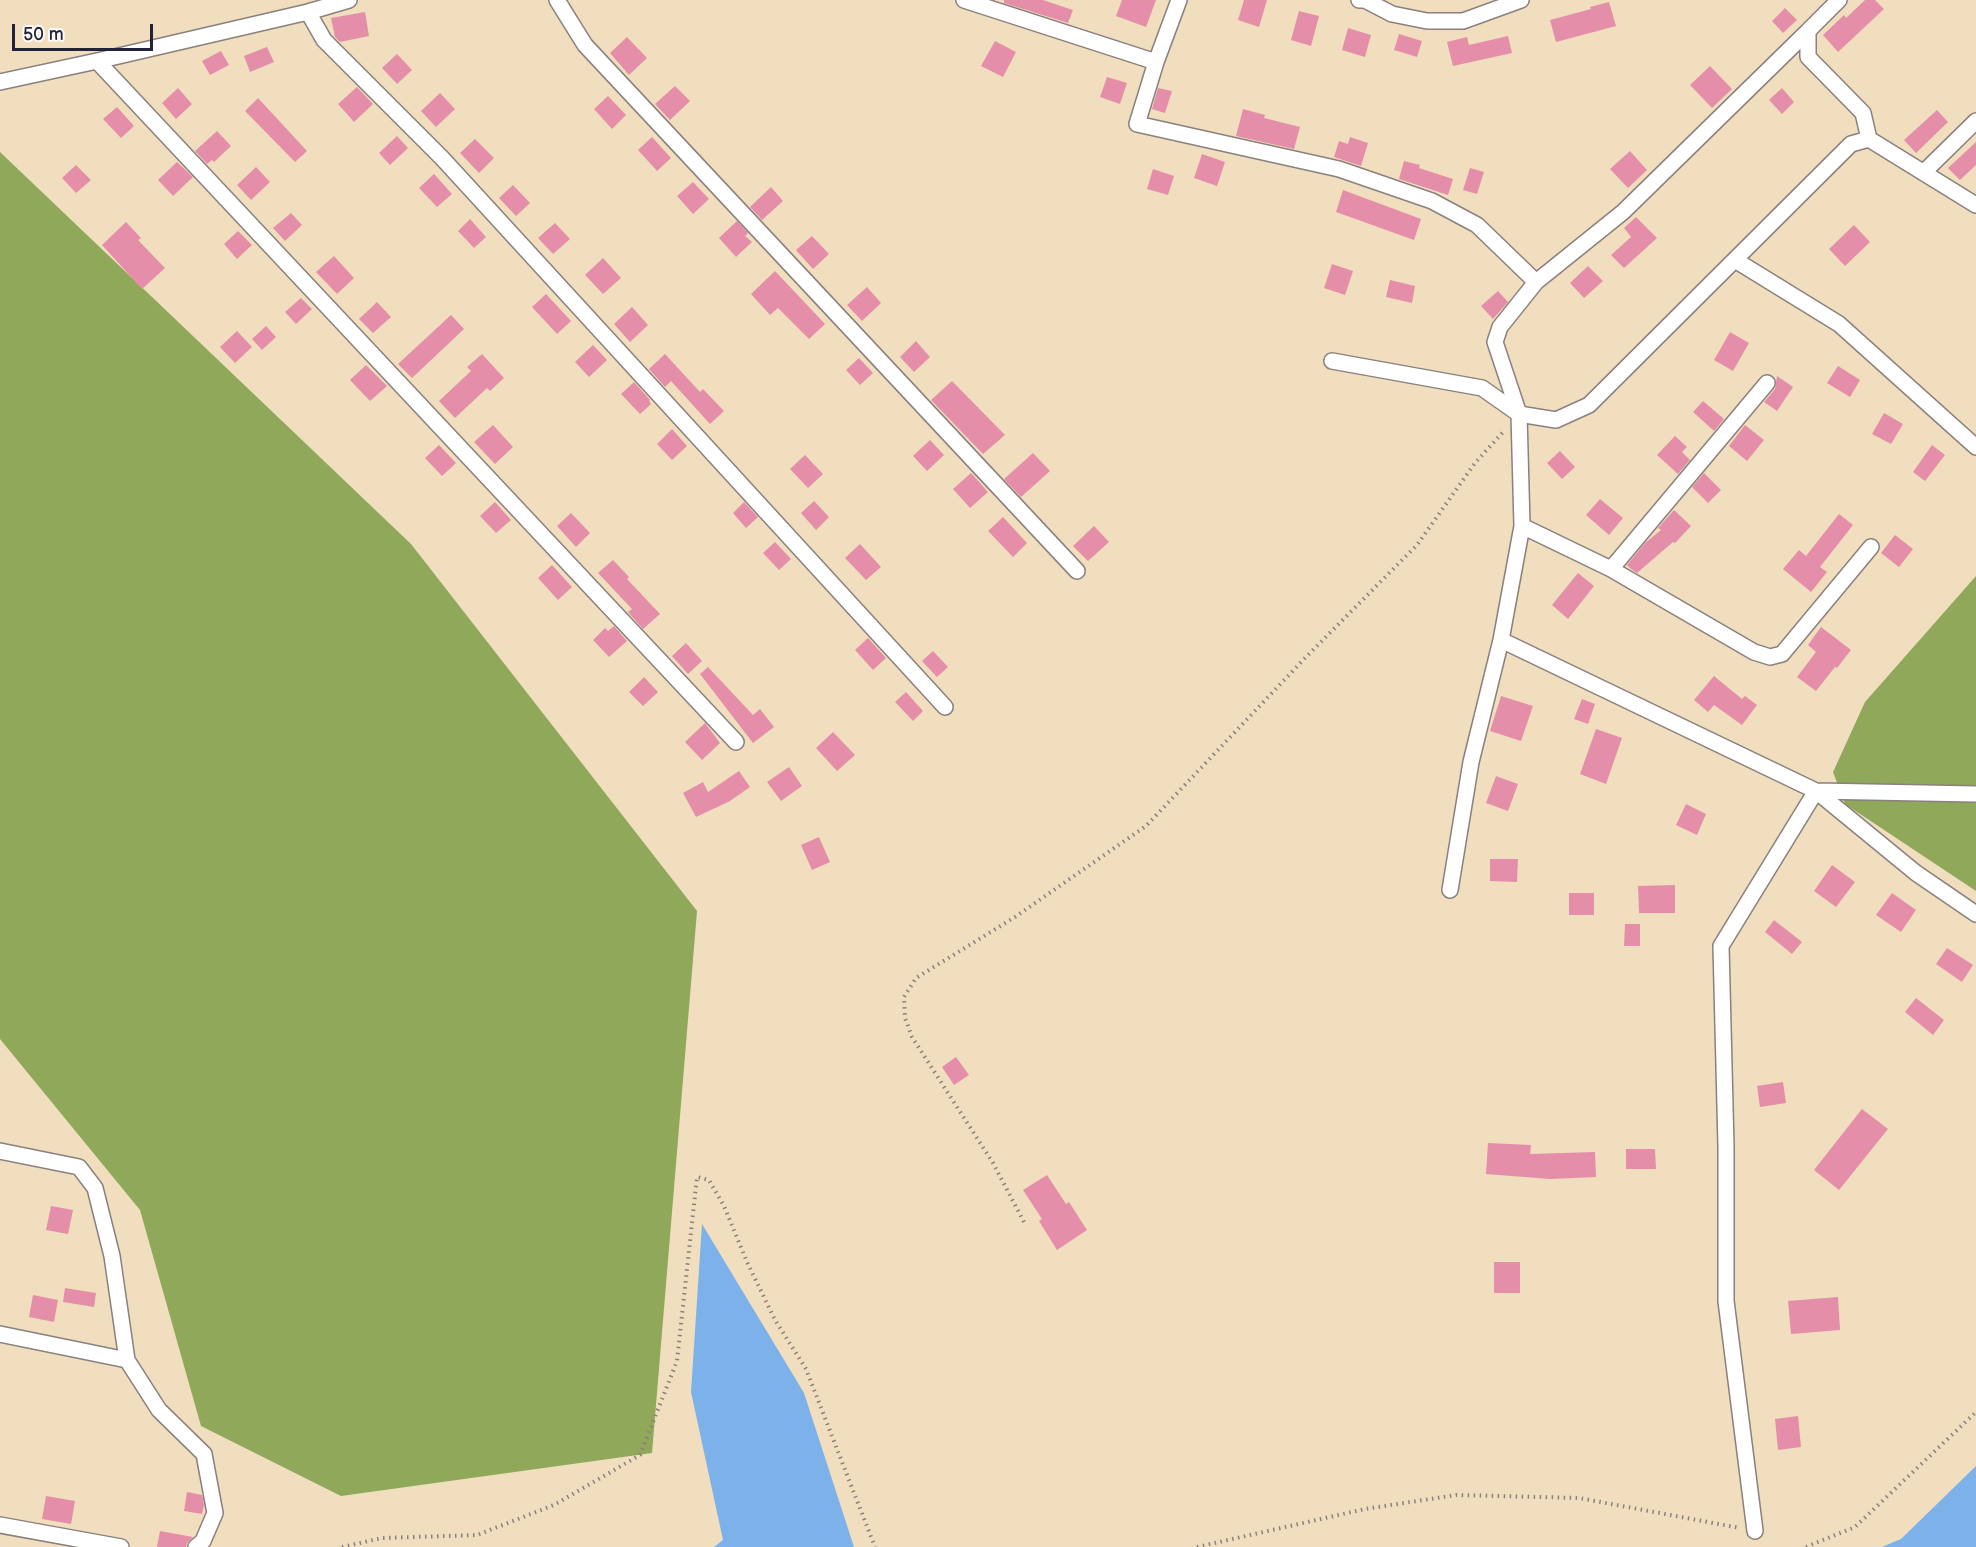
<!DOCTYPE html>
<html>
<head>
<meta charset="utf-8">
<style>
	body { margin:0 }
	#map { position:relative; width:1976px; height:1547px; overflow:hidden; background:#f1debf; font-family:"Balsamiq Sans",sans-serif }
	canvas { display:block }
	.scale { position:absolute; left:12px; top:24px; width:141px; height:27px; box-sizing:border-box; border:3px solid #22223b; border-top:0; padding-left:8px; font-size:18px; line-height:21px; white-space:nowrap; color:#22223b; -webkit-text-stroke:4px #fdfcf7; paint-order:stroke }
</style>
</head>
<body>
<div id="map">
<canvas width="1976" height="1547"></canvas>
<div class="scale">50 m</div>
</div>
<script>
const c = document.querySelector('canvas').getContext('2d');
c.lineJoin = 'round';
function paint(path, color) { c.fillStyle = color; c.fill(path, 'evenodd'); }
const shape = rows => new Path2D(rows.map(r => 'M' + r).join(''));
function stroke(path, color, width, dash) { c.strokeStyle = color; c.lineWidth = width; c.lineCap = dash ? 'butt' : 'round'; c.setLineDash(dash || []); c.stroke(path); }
paint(shape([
	[0,152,411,544,697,911,652,1453,341,1496,201,1426,140,1210,0,1039],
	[1976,576,1976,891,1845,804,1833,772,1865,702]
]), '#8fa85a');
paint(shape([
	[702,1224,804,1393,854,1547,714,1547,723,1540,691,1392],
	[1976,1466,1976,1547,1882,1547,1901,1539]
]), '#7cb1ea');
paint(shape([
	[1004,0,1043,0,1073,10,1068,23,1004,3],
	[1122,0,1156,0,1146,27,1116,16],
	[1244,0,1267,0,1259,27,1238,20],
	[1865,0,1875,0,1884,9,1838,52,1823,35,1844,15,1846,18],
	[1609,2,1616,26,1556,42,1550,20,1591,9,1590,7],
	[1785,8,1797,20,1783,33,1772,21],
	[1299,11,1319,16,1311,46,1291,40],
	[365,12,369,36,340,42,335,37,331,18],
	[1348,28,1371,35,1365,57,1342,50],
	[1399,34,1422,41,1417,57,1394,50],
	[1508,36,1512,53,1453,66,1447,42,1467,37,1469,45],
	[627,37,647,58,629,75,610,53],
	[995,41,1016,52,1003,77,981,66],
	[267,47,274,62,250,72,244,56],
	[221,51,229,65,210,75,202,61],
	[397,54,412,70,397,84,382,68],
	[1710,66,1732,89,1712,108,1690,85],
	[1107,77,1127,83,1120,104,1100,97],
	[675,86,690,101,670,120,655,104],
	[357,87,373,104,354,122,338,104],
	[178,88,192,104,176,119,162,103],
	[1158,88,1172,91,1165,113,1152,109],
	[1782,88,1794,102,1782,114,1769,100],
	[440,93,455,109,436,127,421,111],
	[608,96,626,115,612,129,594,109],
	[258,98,307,151,295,162,245,111],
	[117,107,134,126,121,138,103,119],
	[1243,109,1265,115,1264,118,1300,127,1294,149,1236,136],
	[1937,110,1948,122,1916,153,1904,140],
	[217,131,231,146,214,162,212,160,207,164,195,151],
	[397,136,408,148,390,165,379,153],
	[652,137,671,158,657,171,638,150],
	[1350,137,1368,143,1361,166,1334,157,1339,141,1348,144],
	[475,139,494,158,479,173,460,153],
	[1976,142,1976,165,1960,180,1948,168],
	[1630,151,1647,170,1628,188,1610,169],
	[1202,154,1225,162,1217,186,1194,178],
	[1404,161,1420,165,1419,168,1453,179,1448,195,1399,179],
	[177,162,193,177,173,196,158,180],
	[76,165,91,180,76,193,62,178],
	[256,167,270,182,251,200,237,185],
	[1470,168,1484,172,1477,194,1463,190],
	[1153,169,1174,176,1168,195,1147,189],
	[434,174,452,194,437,207,419,188],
	[693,182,709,199,693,214,677,196],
	[513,185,530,203,516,216,499,198],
	[771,187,783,201,762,220,750,207],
	[1343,190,1421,219,1414,240,1336,212],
	[291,213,302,225,285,241,273,228],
	[1636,217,1657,238,1624,268,1611,255,1631,237,1624,228],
	[470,219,486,237,474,248,458,231],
	[737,221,748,233,745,236,752,242,736,257,719,238],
	[126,222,141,238,138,240,165,268,142,289,102,245],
	[555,223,570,239,553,254,538,238],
	[1854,225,1870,242,1845,266,1829,249],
	[238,231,252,245,237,259,224,244],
	[812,236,829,254,813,269,796,250],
	[334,256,354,278,337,294,316,272],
	[603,258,621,278,603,294,585,275],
	[1332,264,1353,271,1345,295,1324,288],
	[1588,266,1603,281,1584,298,1570,283],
	[775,271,825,324,809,339,778,308,770,315,751,294],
	[1390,280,1415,286,1412,303,1386,297],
	[867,287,881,303,862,321,847,305],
	[1498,291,1508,302,1493,319,1481,306],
	[546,294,571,321,557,334,532,307],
	[301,298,312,309,296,324,285,312],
	[377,302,391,317,373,333,359,319],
	[632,307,648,325,630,342,614,324],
	[451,315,464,329,412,378,398,364],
	[266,326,276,337,262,350,252,339],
	[237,331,252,347,235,363,220,347],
	[1730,332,1749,343,1733,371,1714,360],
	[916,341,930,357,914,372,900,357],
	[593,345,607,360,589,377,575,362],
	[482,354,504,378,490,391,487,388,455,418,439,401,471,371,467,367],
	[665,354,700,392,703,389,724,411,710,424,671,381,665,387,649,369],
	[859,358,873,373,860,385,846,370],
	[366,365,387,386,370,401,350,380],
	[1838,366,1860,380,1850,397,1827,383],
	[1777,376,1793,387,1777,411,1764,402,1775,389],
	[952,381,1005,435,983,454,931,400],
	[634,382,650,400,649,401,651,404,640,414,621,394],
	[1703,401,1724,419,1714,431,1693,412],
	[1884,413,1903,424,1891,444,1872,434],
	[493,425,513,447,495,464,474,442],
	[1745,425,1764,440,1747,461,1729,446],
	[672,429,687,446,672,460,657,444],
	[1675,436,1687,447,1682,452,1690,460,1678,474,1657,455],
	[930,440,944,455,927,471,913,456],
	[439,445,456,463,442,476,425,458],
	[1932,445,1945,455,1925,481,1913,472],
	[1560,451,1575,467,1562,479,1547,463],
	[1033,453,1050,471,1021,497,1004,479],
	[805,455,823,474,808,488,790,469],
	[971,473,988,492,970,508,953,489],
	[1704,473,1721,490,1708,503,1692,487],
	[1600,499,1623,518,1609,535,1586,515],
	[814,501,829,517,816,530,801,513],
	[495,502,511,520,496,533,480,516],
	[744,502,758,517,746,528,733,513],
	[1674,510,1691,526,1675,543,1673,542,1637,573,1631,569,1627,565,1645,543,1661,530,1658,528],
	[571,513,590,533,576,547,557,526],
	[1839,514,1853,525,1820,567,1827,572,1811,592,1783,569,1799,550,1806,556],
	[1003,517,1027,543,1013,557,988,531],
	[1094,526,1109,542,1088,561,1073,546],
	[1895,535,1913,549,1899,567,1881,553],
	[775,542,791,559,779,570,763,553],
	[860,544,881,567,866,580,845,558],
	[613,560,629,577,627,579,660,614,643,629,628,612,632,609,598,573],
	[552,565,572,587,558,600,538,578],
	[1578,573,1594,586,1568,619,1552,605],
	[614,626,627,641,609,657,593,640,605,628,608,631],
	[1821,627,1851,650,1837,668,1835,667,1816,691,1797,677,1816,652,1808,645],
	[868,638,886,658,873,670,855,650],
	[686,643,702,661,688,674,672,656],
	[933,651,948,667,937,677,922,661],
	[708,667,753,715,760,709,774,727,753,743,700,674],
	[1714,676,1742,699,1745,696,1757,705,1742,725,1714,705,1708,712,1694,700],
	[644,677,658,692,643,706,629,692],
	[906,692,923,711,913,721,895,702],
	[1501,696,1533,706,1521,741,1490,731],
	[1582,699,1595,704,1588,724,1574,719],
	[705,723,720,743,702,760,685,742],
	[1596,729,1622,738,1606,784,1580,774],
	[833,732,855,755,837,771,816,748],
	[789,767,802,786,781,801,767,782],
	[739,771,750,787,730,801,696,817,683,793,703,782,708,792],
	[1496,776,1518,784,1508,811,1486,803],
	[1686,804,1706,814,1697,835,1676,825],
	[819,837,830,862,812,870,801,845],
	[1490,859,1518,859,1517,882,1490,881],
	[1832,865,1855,882,1836,907,1814,891],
	[1675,885,1675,913,1639,913,1638,886],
	[1569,893,1594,893,1594,915,1569,915],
	[1892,893,1916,910,1901,932,1876,915],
	[1774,920,1802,942,1792,954,1765,932],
	[1625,924,1640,924,1640,946,1624,946],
	[1947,948,1973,965,1962,982,1936,964],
	[1916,998,1944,1020,1933,1035,1905,1012],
	[956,1057,969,1075,954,1085,942,1067],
	[1783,1082,1786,1103,1760,1107,1757,1086],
	[1862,1109,1888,1129,1839,1190,1814,1170],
	[1488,1143,1531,1145,1530,1154,1595,1152,1596,1177,1550,1179,1486,1174],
	[1626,1149,1655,1149,1656,1169,1626,1169],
	[1047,1175,1066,1204,1069,1202,1087,1230,1057,1250,1039,1221,1042,1219,1023,1190],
	[51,1206,73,1210,68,1234,46,1230],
	[1494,1262,1520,1262,1520,1293,1494,1293],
	[65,1288,96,1293,94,1307,63,1302],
	[33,1295,58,1300,54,1322,29,1317],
	[1838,1297,1840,1330,1791,1334,1788,1301],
	[1798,1416,1801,1447,1778,1450,1775,1419],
	[187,1492,202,1495,204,1505,202,1514,184,1511],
	[46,1496,75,1501,71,1524,42,1519],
	[160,1531,193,1537,187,1543,186,1547,157,1547]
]), '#e58ea9');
const minor = shape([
	[557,0,585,45,1077,571],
	[964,0,1156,62],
	[1179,0,1156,62,1137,124,1339,169,1432,201,1477,225,1536,282,1500,327,1495,342,1519,414,1522,526,1501,640,1471,762,1450,890],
	[1359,0,1365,0,1392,14,1427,21,1463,21,1521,0],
	[1839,0,1808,31,1808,57,1863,113,1869,139],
	[308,12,324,40,442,158,945,707],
	[97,61,736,742],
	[0,82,97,61,308,12,349,0],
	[1924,172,1976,121],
	[1735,260,1839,324,1976,447],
	[1536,282,1623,212,1808,31],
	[1332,361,1482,388,1519,414,1556,420,1589,405,1851,144,1869,139,1976,205],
	[1522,526,1611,569,1754,652,1770,657,1782,654,1871,547],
	[1611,569,1767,383],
	[1501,640,1816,791,1916,873,1976,914],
	[0,1151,79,1167,95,1188,112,1256,127,1360,159,1410,204,1454,215,1513,203,1541,196,1547],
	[0,1334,127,1360],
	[0,1525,121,1547],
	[1755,1531,1726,1301,1726,1147,1721,946,1816,791,1976,794]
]);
stroke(minor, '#8a807d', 18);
stroke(shape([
	[1024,1222,993,1163,912,1037,905,1018,904,997,916,978,1015,917,1146,826,1306,657,1417,545,1475,463,1504,431],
	[342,1547,382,1538,477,1535,554,1505,640,1455,677,1361,697,1177,709,1180,724,1206,747,1262,775,1320,806,1369,875,1547],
	[1197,1547,1365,1509,1456,1495,1579,1498,1740,1528],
	[1806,1547,1855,1527,1976,1412]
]), '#8a807d', 4, [1.5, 4.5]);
stroke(minor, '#fff', 15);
</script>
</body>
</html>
